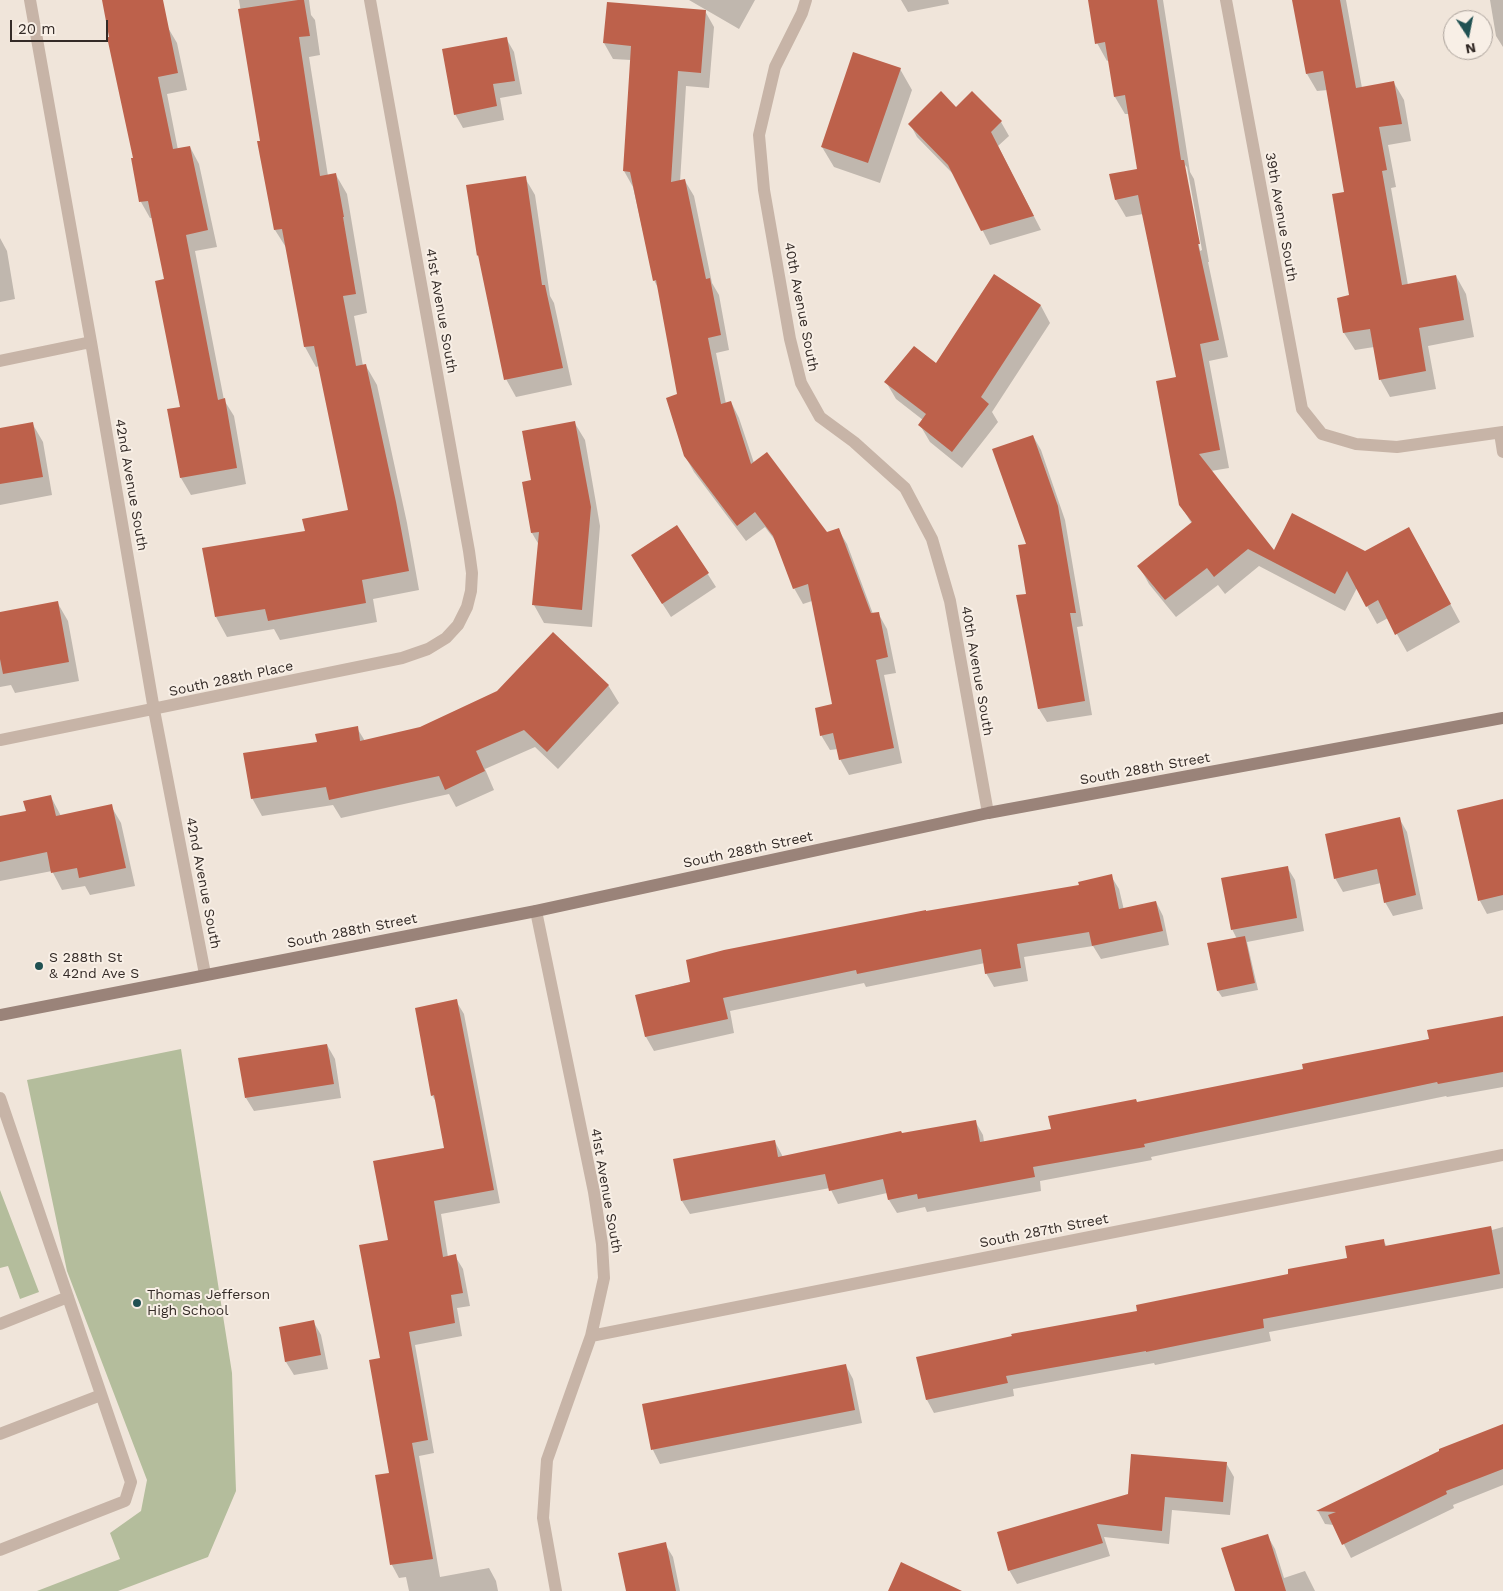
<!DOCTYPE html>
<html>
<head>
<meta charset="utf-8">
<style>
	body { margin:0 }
	#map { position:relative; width:1503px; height:1591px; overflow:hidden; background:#f0e5da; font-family:"Work Sans",sans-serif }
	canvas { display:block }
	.north { position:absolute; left:1443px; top:10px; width:50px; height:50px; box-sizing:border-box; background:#f8efe6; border:1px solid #aaa19a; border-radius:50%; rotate:169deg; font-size:14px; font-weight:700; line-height:20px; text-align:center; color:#342b27 }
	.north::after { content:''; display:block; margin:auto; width:18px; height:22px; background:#205152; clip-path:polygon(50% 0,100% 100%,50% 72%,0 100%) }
	.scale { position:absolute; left:10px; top:20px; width:98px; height:22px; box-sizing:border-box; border:2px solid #342b27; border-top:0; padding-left:6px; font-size:15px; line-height:18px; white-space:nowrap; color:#342b27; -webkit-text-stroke:4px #f8efe6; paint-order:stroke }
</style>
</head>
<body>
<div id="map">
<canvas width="1503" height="1591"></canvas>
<div class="north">N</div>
<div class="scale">20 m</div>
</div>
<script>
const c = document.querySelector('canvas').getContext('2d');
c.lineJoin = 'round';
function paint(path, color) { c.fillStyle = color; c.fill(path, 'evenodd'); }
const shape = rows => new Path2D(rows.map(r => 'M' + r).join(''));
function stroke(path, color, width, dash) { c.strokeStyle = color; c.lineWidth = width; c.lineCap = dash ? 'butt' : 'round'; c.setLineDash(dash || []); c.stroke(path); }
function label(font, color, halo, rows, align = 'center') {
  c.font = font + ' "Work Sans",sans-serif'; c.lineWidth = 4; c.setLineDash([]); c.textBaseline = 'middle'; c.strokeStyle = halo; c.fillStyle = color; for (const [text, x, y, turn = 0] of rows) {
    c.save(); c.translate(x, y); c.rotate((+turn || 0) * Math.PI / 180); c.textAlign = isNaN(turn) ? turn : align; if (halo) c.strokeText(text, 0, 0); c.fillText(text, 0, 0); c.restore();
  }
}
paint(shape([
	[181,1049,232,1373,236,1491,208,1557,118,1591,37,1591,120,1559,110,1533,141,1511,147,1480,67,1271,27,1080],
	[0,1190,39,1292,20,1299,8,1266,0,1268]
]), '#b4bd9c');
paint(shape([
	[104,0,158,0,167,26,177,43,187,90,167,94,178,150,190,147,199,164,217,247,195,251,224,400,234,416,246,484,191,495,181,478,169,410,181,408,166,280,153,218,150,218,141,202,134,159],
	[239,0,309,0,311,15,315,20,320,55,309,57,328,176,336,175,347,194,367,313,354,316,363,366,366,366,377,385,407,523,419,590,373,599,377,622,280,640,274,629,227,637,216,617,306,532,350,511,319,366,316,367,305,347,287,249,275,230,259,142,261,142],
	[689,0,755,0,739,29],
	[901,0,948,0,949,4,908,12],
	[1089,0,1163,0,1190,172,1194,179,1209,262,1208,262,1228,357,1209,361,1229,468,1211,471,1275,552,1365,552,1419,546,1460,622,1407,652,1388,618,1377,624,1357,588,1345,611,1259,566,1225,594,1218,585,1176,617,1149,584,1139,566,1192,524,1180,504,1178,378,1143,214,1126,217,1116,200,1111,175,1138,170,1129,114,1125,114,1115,97,1109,60,1107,61,1097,43],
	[1184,164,1187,167,1202,250,1200,251],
	[1294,0,1346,0,1362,88,1394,83,1404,100,1411,141,1388,145,1396,187,1391,188,1408,285,1456,276,1466,294,1474,337,1428,346,1436,389,1390,397,1380,379,1374,347,1355,350,1344,333,1351,296,1346,193,1328,90,1317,91,1307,74],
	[1490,0,1503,0,1503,47,1496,36],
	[608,3,705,11,714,27,709,88,686,86,680,182,685,181,694,196,712,283,719,295,729,350,716,353,726,404,731,402,739,418,754,463,827,533,838,529,847,544,873,614,878,613,887,629,896,673,884,675,902,763,849,775,840,759,838,749,830,750,821,735,834,705,812,601,803,604,794,588,777,543,765,527,746,541,694,472,685,456,679,395,659,290,654,280,633,187,624,171,631,60,613,59,604,43],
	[506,38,514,52,522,94,500,98,504,120,463,128,455,114],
	[900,69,912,90,880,183,834,167,822,147],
	[972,92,1001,122,1009,136,998,146,1041,230,990,245,955,176,917,137,910,124,956,108],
	[525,178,535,195,550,296,554,303,572,385,516,397,506,379,481,260,478,255,468,186],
	[0,238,7,251,15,299,0,302],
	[994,275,1041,306,1050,323,992,412,998,422,962,468,930,442,920,425,923,420,896,399,886,382,936,364],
	[574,422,585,440,600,526,592,627,544,623,534,605,539,545,532,533,532,482],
	[32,423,43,442,52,495,0,505,0,429],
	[1033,436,1041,450,1065,520,1083,626,1077,627,1092,715,1047,722,1039,709,1028,595],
	[677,526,716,587,671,617,640,569],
	[57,602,68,621,79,681,15,693,11,685,0,687,0,613],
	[608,685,619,703,558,769,535,747,485,769,494,790,456,807,449,794,341,818,333,805,262,816,252,798,319,743,357,728,365,741],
	[51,797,61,816,111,806,121,823,135,886,90,895,85,886,62,890,52,871,0,881,0,818,27,812],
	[1503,800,1503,910,1487,914,1480,901],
	[1399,818,1407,832,1423,909,1393,916,1385,902,1381,883,1343,892,1335,878],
	[1287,867,1295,880,1304,931,1247,942,1258,990,1222,997,1218,991,1237,939,1232,929],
	[1111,876,1119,889,1124,910,1156,902,1163,916,1169,945,1101,959,1093,946,1024,957,1028,981,994,987,986,973,985,963,866,987,864,983,730,1011,734,1033,654,1051,646,1037,637,995,1081,886],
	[456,1001,464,1014,500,1203,441,1214,448,1257,455,1256,463,1269,470,1306,457,1308,462,1336,415,1345,434,1453,419,1456,440,1577,489,1568,496,1581,498,1591,409,1591,406,1577,399,1578,392,1565,376,1476,390,1474,382,1359,389,1241,445,1149,436,1102,432,1095],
	[1503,1017,1503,1087,1447,1097,1446,1096,1151,1157,1152,1160,1040,1181,1041,1191,927,1212,925,1207,897,1213,889,1200,887,1193,838,1204,830,1188,690,1214,682,1201,775,1142,783,1157,975,1121,983,1135,984,1142,1052,1130,1137,1103,1304,1070,1430,1040],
	[327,1045,335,1059,341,1098,254,1111,246,1098],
	[1491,1227,1492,1230,1503,1227,1503,1288,1269,1332,1271,1341,1155,1365,1154,1363,1013,1389,1014,1396,934,1413,927,1400,917,1358,1139,1312,1290,1275,1349,1259,1383,1240,1387,1247],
	[313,1321,321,1335,328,1369,294,1375,286,1362,280,1328],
	[846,1366,853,1379,862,1423,660,1464,653,1450,644,1405],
	[1503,1425,1503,1485,1453,1505,1454,1508,1351,1558,1334,1525,1325,1524,1318,1511,1441,1452],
	[1226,1463,1234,1477,1230,1515,1172,1510,1169,1544,1104,1537,1110,1556,1017,1584,1009,1570,1129,1495],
	[1267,1535,1275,1549,1284,1578,1305,1571,1315,1591,1236,1591],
	[665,1544,673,1557,680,1591,628,1591]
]), '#0003');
paint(shape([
	[102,0,163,0,178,73,158,77,173,149,190,146,208,230,186,235,218,400,225,398,237,468,180,478,167,409,180,407,155,281,164,279,148,201,139,202,131,158,133,158,107,37,109,37],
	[298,0,304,0,310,36,299,37,320,176,336,173,344,217,343,217,356,294,343,296,356,366,366,364,396,502,409,571,362,580,366,603,268,621,265,609,215,617,202,548,305,531,302,519,348,510,314,346,304,347,282,229,274,230,257,141,260,141,238,9],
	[1088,0,1157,0,1181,160,1184,160,1200,244,1198,244,1219,340,1200,344,1220,450,1199,454,1274,550,1292,513,1365,551,1409,527,1451,604,1395,635,1378,600,1366,607,1347,571,1335,594,1248,549,1214,577,1207,568,1165,600,1137,566,1192,522,1179,505,1156,381,1176,377,1138,195,1115,200,1109,174,1137,169,1125,95,1114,97,1105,42,1095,44],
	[1292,0,1340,0,1356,88,1394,81,1402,124,1379,127,1387,170,1382,171,1402,285,1456,275,1464,320,1419,328,1426,371,1379,380,1370,329,1343,333,1337,298,1349,295,1332,194,1344,192,1323,71,1306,74],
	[607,2,706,10,701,73,678,71,671,182,685,179,706,279,710,278,721,335,708,338,721,404,731,401,751,464,767,452,827,532,839,528,871,613,879,612,888,657,876,660,894,748,839,760,833,733,820,736,815,708,832,704,808,584,793,589,773,536,755,512,737,526,684,456,666,398,677,394,656,280,653,281,630,172,623,171,631,46,603,43],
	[507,37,515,81,493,84,497,106,454,115,442,49],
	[853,52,901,68,868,163,821,147],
	[941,91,956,107,972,91,1002,121,991,132,1034,216,981,231,948,165,908,124],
	[526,176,542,285,545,285,563,368,504,380,478,255,477,256,466,185],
	[994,274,1041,305,981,397,989,404,952,452,918,425,926,414,884,382,914,346,936,363],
	[575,421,591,507,582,610,532,605,539,532,531,533,522,482,531,480,522,431],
	[33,422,43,477,0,484,0,428],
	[1033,435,1058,506,1076,613,1070,613,1085,701,1038,709,1016,595,1026,594,1018,545,1026,544,992,449],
	[677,525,709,573,662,604,631,555],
	[58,601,69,662,3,674,0,659,0,612],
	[553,632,609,685,547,752,524,730,476,751,485,771,445,790,439,776,329,800,326,787,251,799,243,753,317,742,315,734,358,726,360,741,420,727,497,691],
	[51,795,56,816,112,804,126,868,79,878,77,868,51,873,47,852,0,862,0,816,26,811,23,801],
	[1503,799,1503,895,1478,901,1457,810],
	[1400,817,1416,895,1384,903,1377,869,1334,879,1325,834],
	[1288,866,1297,918,1231,930,1221,878],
	[1112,874,1119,909,1156,901,1163,931,1092,946,1089,932,1017,944,1021,968,985,974,981,949,857,974,856,970,723,998,728,1019,645,1037,635,995,690,982,686,960,724,950,926,910,926,911,1079,885,1078,882],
	[1245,936,1255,983,1217,991,1207,943],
	[457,999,494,1190,434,1201,443,1257,456,1254,463,1293,451,1295,455,1323,409,1332,428,1440,412,1443,433,1559,390,1565,375,1475,389,1473,369,1360,380,1358,359,1245,388,1240,373,1161,444,1148,434,1095,431,1096,415,1008],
	[1503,1016,1503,1072,1438,1084,1437,1082,1144,1144,1145,1147,1033,1167,1035,1177,918,1199,917,1194,888,1200,883,1179,829,1191,825,1174,681,1201,673,1159,775,1140,778,1157,901,1131,902,1133,976,1120,980,1142,1051,1129,1048,1116,1136,1099,1137,1102,1303,1069,1302,1064,1429,1039,1427,1030],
	[327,1044,334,1084,245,1098,238,1058],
	[1491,1226,1500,1274,1263,1319,1264,1328,1146,1352,1146,1351,1006,1376,1008,1383,926,1400,916,1357,1012,1336,1011,1334,1137,1311,1136,1305,1288,1274,1288,1269,1347,1258,1345,1246,1384,1239,1385,1246],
	[314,1320,321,1355,285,1362,279,1327],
	[846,1364,855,1410,651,1450,642,1404],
	[1503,1424,1503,1469,1446,1491,1447,1494,1342,1545,1328,1515,1336,1512,1316,1511,1439,1451,1439,1449],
	[1131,1454,1227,1462,1223,1502,1165,1497,1162,1531,1097,1524,1103,1543,1008,1571,997,1532,1128,1494],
	[1268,1534,1286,1591,1235,1591,1221,1548],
	[666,1542,676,1591,626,1591,618,1553],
	[901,1562,962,1591,888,1591]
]), '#bd614b');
stroke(shape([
	[0,1098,131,1482,125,1501,0,1550],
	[0,1324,68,1297],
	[0,1434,101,1395]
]), '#c7b4a7', 12);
stroke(shape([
	[30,0,91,342,154,710,205,974],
	[806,0,802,13,775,67,759,135,764,190,790,339,801,383,820,417,854,442,905,488,932,539,950,601,988,813],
	[1226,0,1302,409,1322,434,1356,444,1397,447,1503,432],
	[0,361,91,342],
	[1500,433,1503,452],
	[0,740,402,658,428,649,446,638,458,625,467,607,471,591,472,573,469,551,370,0],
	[536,911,594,1192,602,1244,604,1278,591,1336,547,1460,543,1518,556,1591],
	[591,1336,1503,1155]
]), '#c7b4a7', 12);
stroke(shape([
	[0,1015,536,911,988,813,1503,718]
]), '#9a8379', 12);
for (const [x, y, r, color] of [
	[39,966,5,"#205152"],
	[137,1303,5,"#205152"]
]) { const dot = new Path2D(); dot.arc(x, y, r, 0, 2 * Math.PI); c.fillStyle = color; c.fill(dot); stroke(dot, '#f8efe6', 2); }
label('14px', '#342b27', '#f8efe6', [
	["39th Avenue South",1281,217,80],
	["40th Avenue South",801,307,79],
	["41st Avenue South",441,311,80],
	["42nd Avenue South",131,485,80],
	["40th Avenue South",977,671,80],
	["South 288th Place",231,679,-12],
	["South 288th Street",1145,769,-10],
	["South 288th Street",748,850,-12],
	["42nd Avenue South",203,883,79],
	["South 288th Street",352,931,-11],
	["41st Avenue South",606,1191,80],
	["South 287th Street",1044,1231,-11]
]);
label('14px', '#342b27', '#f8efe6', [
	["S 288th St",49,958],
	["& 42nd Ave S",49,974],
	["Thomas Jefferson",147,1295],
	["High School",147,1311]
], 'left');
</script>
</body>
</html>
